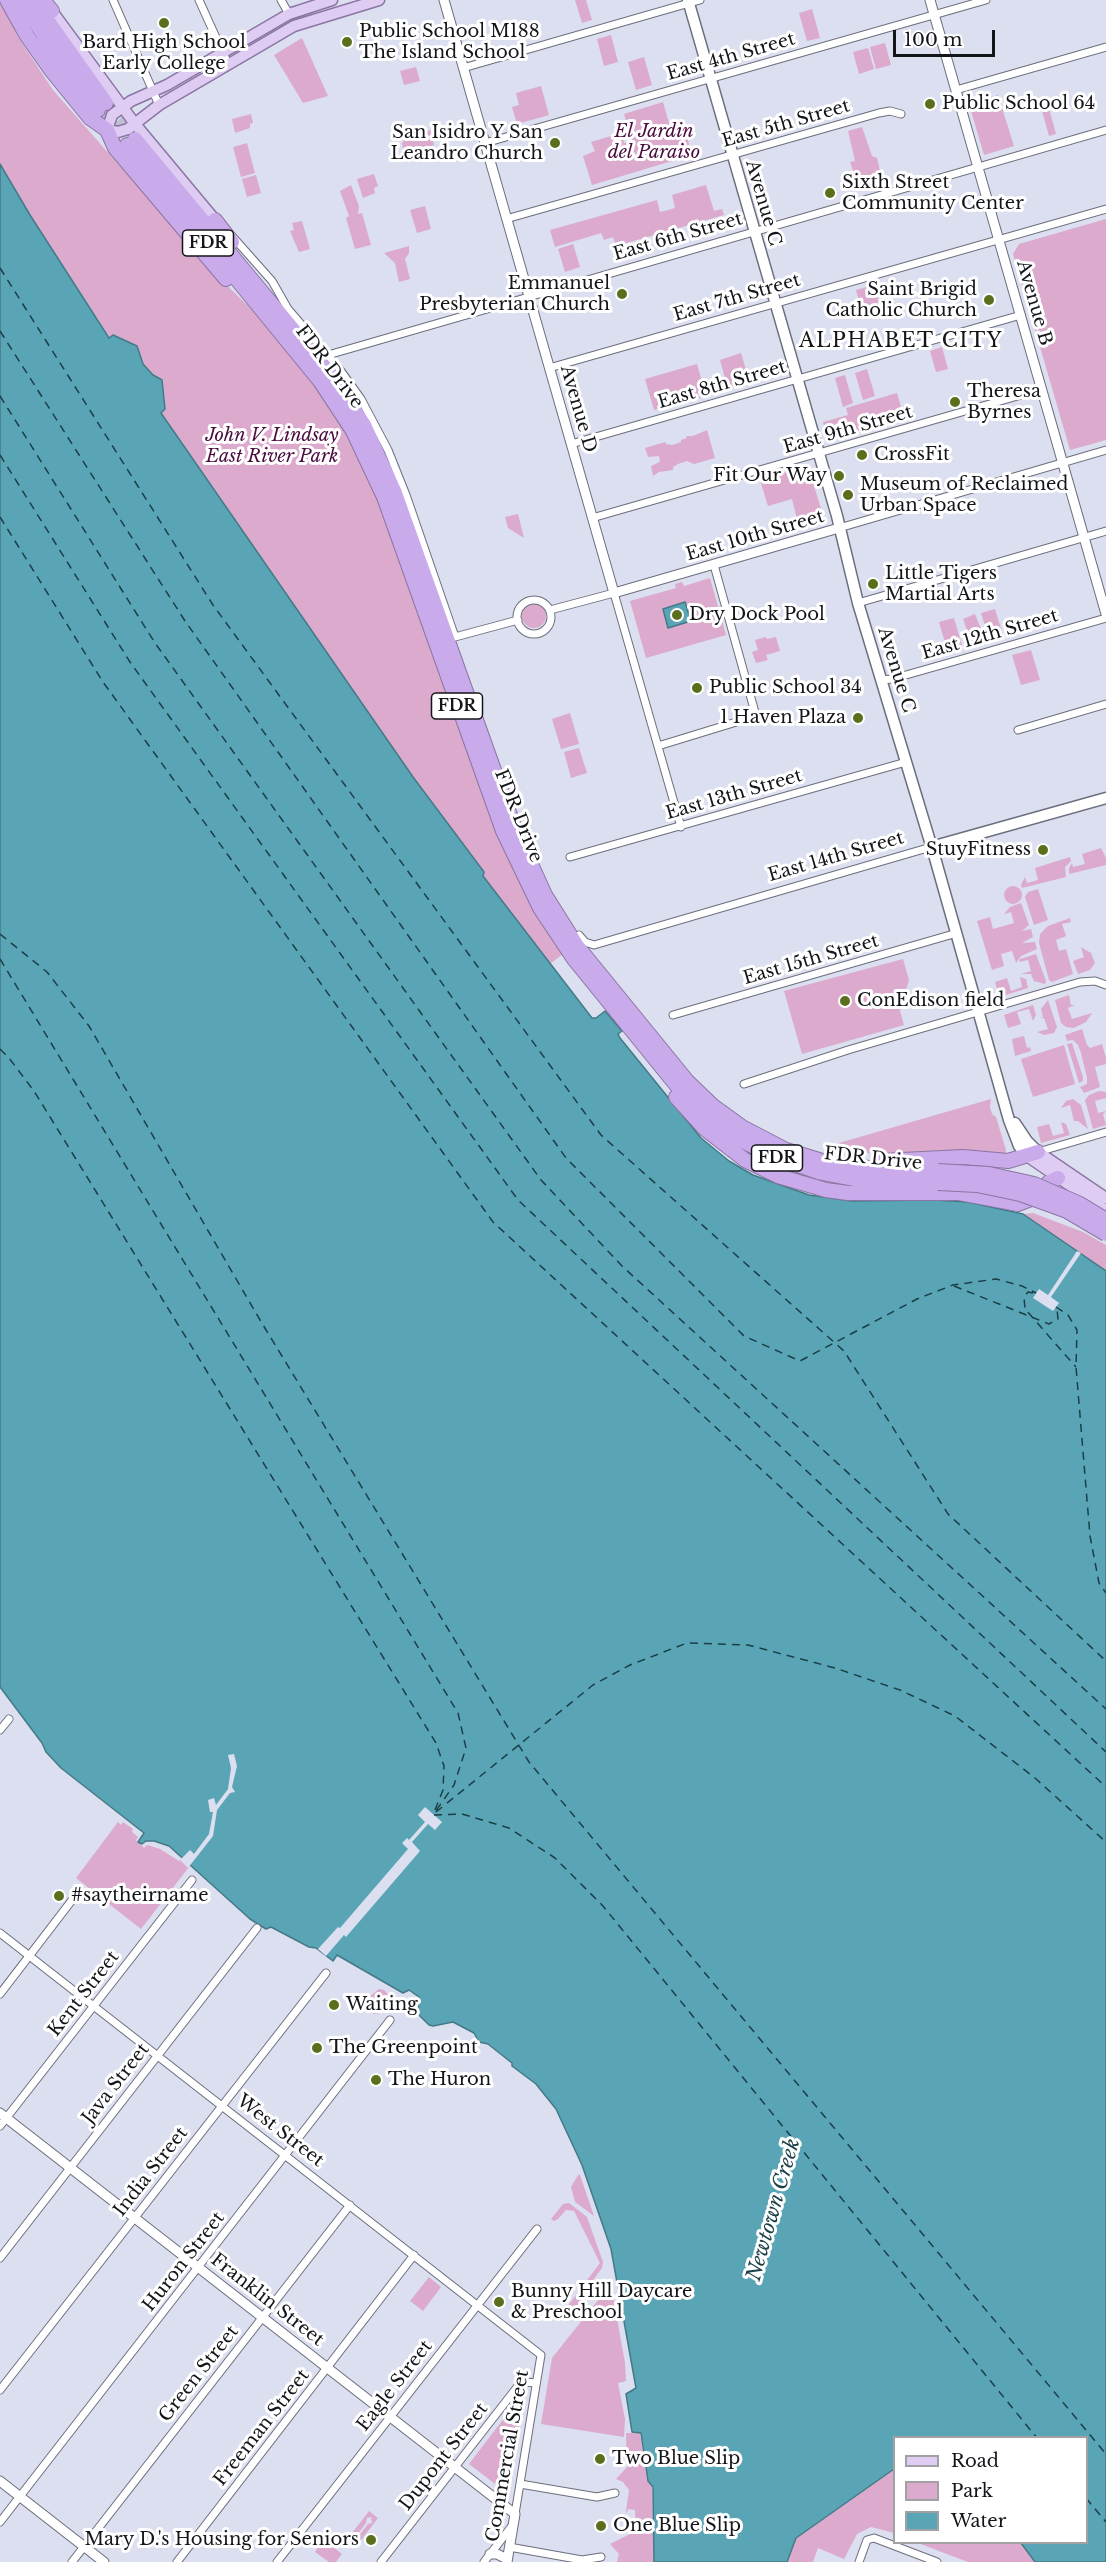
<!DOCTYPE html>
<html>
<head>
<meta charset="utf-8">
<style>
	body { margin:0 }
	#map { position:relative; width:1106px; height:2562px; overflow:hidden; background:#dbdfef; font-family:"Libre Baskerville",serif }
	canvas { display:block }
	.legend { position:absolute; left:893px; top:2436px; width:195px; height:108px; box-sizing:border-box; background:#fff; border:2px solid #a1a1a3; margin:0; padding:8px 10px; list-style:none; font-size:18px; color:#14151a }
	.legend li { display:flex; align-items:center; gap:12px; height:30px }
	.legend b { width:30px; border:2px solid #a1a1a3 }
	.scale { position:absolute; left:893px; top:30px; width:102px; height:27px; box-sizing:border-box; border:3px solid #14151a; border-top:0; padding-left:8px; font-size:18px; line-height:21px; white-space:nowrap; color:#14151a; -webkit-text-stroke:4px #fff; paint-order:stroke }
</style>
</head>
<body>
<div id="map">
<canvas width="1106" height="2562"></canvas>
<ul class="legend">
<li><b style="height:8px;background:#dfccf3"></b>Road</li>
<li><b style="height:16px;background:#dbaacd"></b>Park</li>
<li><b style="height:16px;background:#59a5b6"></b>Water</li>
</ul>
<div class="scale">100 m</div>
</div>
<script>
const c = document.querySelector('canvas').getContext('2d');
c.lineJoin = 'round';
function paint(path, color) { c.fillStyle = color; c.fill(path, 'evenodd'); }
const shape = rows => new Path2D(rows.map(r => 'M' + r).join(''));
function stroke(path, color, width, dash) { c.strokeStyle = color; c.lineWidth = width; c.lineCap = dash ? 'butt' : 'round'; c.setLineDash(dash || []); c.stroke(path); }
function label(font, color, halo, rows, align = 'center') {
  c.font = font + ' "Libre Baskerville",serif'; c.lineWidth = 6; c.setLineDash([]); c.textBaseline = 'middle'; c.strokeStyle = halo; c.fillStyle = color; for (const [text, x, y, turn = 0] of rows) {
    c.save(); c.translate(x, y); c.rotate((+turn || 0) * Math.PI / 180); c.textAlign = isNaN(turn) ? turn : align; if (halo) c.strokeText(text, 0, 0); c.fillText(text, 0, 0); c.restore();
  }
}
paint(shape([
	[0,0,18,37,53,90,211,270,275,332,336,408,373,482,490,813,563,954,550,964,482,876,484,872,413,777,161,412,165,409,162,380,153,375,143,364,137,346,113,335,110,338,30,215,0,164],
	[575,0,586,0,592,20,582,23],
	[812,9,820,38,807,41,799,13],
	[611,35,618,62,604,66,597,39],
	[302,38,328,96,303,103,274,55],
	[885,43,891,65,876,69,870,47],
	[868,48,874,69,859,74,853,52],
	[644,57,652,85,636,90,628,62],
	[416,67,420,81,404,85,400,71],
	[541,86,549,115,517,124,512,107,519,105,516,93],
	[998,95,1014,146,984,155,969,104],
	[663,102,671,130,684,126,692,155,592,185,583,156,595,151,591,142,621,133,624,143,632,141,624,114],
	[1048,105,1056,134,1049,136,1041,107],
	[251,114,253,123,250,124,250,128,235,133,232,119],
	[862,127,872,156,877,158,883,184,860,191,850,162,855,161,848,131],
	[430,130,434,145,404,153,402,143,407,137],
	[247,143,255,173,241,177,233,147],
	[374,174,378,186,374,188,375,193,363,198,357,179],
	[256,175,261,193,247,197,242,179],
	[351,185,359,206,358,214,362,213,371,245,355,249,346,218,349,216,340,191],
	[706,185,714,211,722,209,724,215,616,246,613,237,604,240,601,233,555,247,550,230,657,200,660,212,668,210,675,208,672,195],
	[425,206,431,229,417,233,410,210],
	[1106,219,1106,440,1070,450,1013,254,1019,244],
	[302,221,310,249,299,252,290,231,294,230,292,223],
	[573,244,580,267,565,272,558,249],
	[409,246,409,253,405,259,410,279,399,282,395,263,384,253],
	[874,285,881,310,863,315,856,290],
	[942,347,948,369,936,372,930,351],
	[741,353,750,383,728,389,720,360],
	[697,364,706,396,654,410,645,379],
	[867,369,875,396,863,400,855,373],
	[845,375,853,403,843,407,835,378],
	[897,393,904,418,828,440,823,422,848,415,846,408],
	[707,430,715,458,694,464,687,461,678,464,673,467,673,470,659,472,653,476,651,466,660,462,659,456,648,457,645,448,665,442,666,444,672,445,681,442,681,440,687,438,686,436,693,436],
	[808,466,822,512,797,519,792,499,768,506,760,480],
	[518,514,524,538,508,528,505,517],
	[710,578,726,635,646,658,630,601,676,588,675,584,682,582,684,586],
	'522 616a12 12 0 1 1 24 0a12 12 0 1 1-24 0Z',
	[995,609,1003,635,989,639,981,613],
	[975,614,984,636,972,641,970,639,963,619],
	[954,618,963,649,948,653,939,622],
	[766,637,767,639,776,637,780,651,766,655,768,660,756,663,752,652,758,650,755,640],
	[1031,650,1040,680,1021,685,1012,655],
	[570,713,579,744,561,749,552,719],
	[579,748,587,773,571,778,564,752],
	[1101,848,1106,858,1106,865,1069,874,1069,868,1072,863,1073,867,1085,864,1082,854],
	[1070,857,1071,861,1065,867,1066,877,1022,888,1021,885,1025,877,1027,883,1038,880,1035,868],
	'1004 895a9 9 0 1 1 18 0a9 9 0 1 1-18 0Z',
	[1038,889,1048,920,1034,925,1025,897,1028,892],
	[1021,903,1029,925,1022,931,1031,929,1033,937,1022,943,1035,942,1037,949,1021,956,1016,963,1012,951,1001,954,1004,966,992,970,977,921,990,917,993,929,1014,923,1011,912,1004,914,1010,907],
	[1070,918,1071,922,1062,924,1066,936,1056,940,1059,951,1066,949,1073,974,1052,982,1049,980,1039,943,1040,934,1048,926],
	[1081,947,1091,953,1095,963,1090,970,1078,974,1073,961,1084,957],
	[1036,954,1046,981,1045,984,1034,981,1031,974,1021,974,1031,971,1028,960,1019,962,1020,959],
	[903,959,909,980,900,1011,904,1025,802,1054,784,991],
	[1020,977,1026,979,1028,988,999,997,995,982,1007,978,1011,991,1022,987],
	[1069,995,1071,1005,1075,1005,1068,1008,1072,1019,1092,1013,1086,1022,1074,1028,1066,1027,1061,1023,1055,1000],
	[1048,1000,1057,1027,1054,1033,1044,1035,1037,1032,1048,1029,1044,1018,1040,1018,1043,1017,1041,1009],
	[1033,1005,1036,1015,1033,1021,1029,1009,1017,1012,1021,1024,1008,1028,1004,1015],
	[1082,1029,1087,1045,1090,1048,1102,1044,1106,1058,1106,1064,1095,1067,1100,1087,1084,1093,1080,1087,1087,1084,1087,1078,1081,1053,1078,1045,1073,1040,1067,1041,1065,1035],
	[1024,1036,1027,1048,1030,1047,1031,1051,1015,1056,1012,1039],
	[1072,1043,1083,1077,1083,1081,1079,1083,1067,1044],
	[1064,1045,1075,1084,1033,1097,1021,1059],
	[1099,1091,1106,1092,1106,1098,1095,1101,1098,1113,1106,1111,1103,1114,1106,1125,1093,1129,1085,1100,1089,1095],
	[991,1099,990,1107,992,1114,996,1117,1006,1150,1005,1154,973,1151,883,1155,825,1147],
	[1073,1099,1081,1105,1088,1129,1078,1121,1074,1121,1070,1105,1061,1108,1066,1101],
	[1061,1122,1066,1124,1070,1135,1041,1143,1037,1127,1049,1124,1053,1136,1064,1133],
	[1033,1213,1083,1232,1106,1245,1106,1271,1023,1214],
	[118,1822,121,1825,123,1822,133,1829,132,1832,138,1837,136,1840,144,1848,147,1845,160,1849,179,1861,190,1850,213,1836,141,1929,76,1878],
	[379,1989,384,1990,387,1993,390,2003,381,2013,374,2014,368,2010,366,2004,368,1998],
	[578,2175,580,2175,594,2216,575,2202,571,2187],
	[569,2203,587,2217,603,2262,602,2268,588,2287,584,2297,585,2300,575,2313,567,2307,600,2263,574,2211,566,2210,558,2219,554,2221,551,2219,563,2204],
	[429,2277,441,2287,423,2311,410,2301],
	[611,2284,625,2363,626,2381,618,2383,625,2419,624,2437,541,2424,552,2358],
	[524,2392,525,2393,507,2493,469,2464],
	[626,2433,640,2433,647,2480,652,2487,654,2562,617,2562,619,2554,610,2544,636,2531,635,2510,628,2509,627,2513,626,2511,629,2490,623,2482,616,2479,627,2467],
	[894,2469,894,2533,871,2527,857,2534,844,2559,818,2548,813,2562,787,2562,796,2538],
	[369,2511,378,2518,358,2544,355,2541,368,2524,372,2523,371,2517,367,2518,366,2523,353,2540,349,2537],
	[323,2539,342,2554,336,2562,329,2562,315,2552],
	[918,2543,1021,2543,1035,2562,968,2562]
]), '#dbaacd');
const water = shape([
	[0,164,30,215,109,338,113,335,137,346,143,364,153,375,162,380,165,409,161,413,413,777,484,872,483,876,592,1018,596,1018,605,1011,622,1031,618,1034,620,1038,701,1138,729,1161,753,1175,809,1195,852,1201,934,1200,968,1202,1023,1214,1106,1271,1106,2562,1035,2562,1021,2543,1086,2542,1086,2438,894,2438,894,2469,796,2538,787,2562,654,2562,653,2487,648,2481,641,2433,632,2432,626,2394,636,2388,611,2249,582,2165,556,2109,536,2084,512,2066,512,2063,488,2044,479,2042,474,2033,453,2022,433,2026,429,2025,418,2014,419,1997,409,1990,403,1993,337,1955,333,1961,316,1948,309,1947,271,1927,266,1929,250,1919,169,1846,154,1841,146,1841,142,1844,138,1842,144,1833,61,1768,46,1752,42,1743,0,1687,0,164],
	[685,602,691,621,668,628,663,609,685,602]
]);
paint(water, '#59a5b6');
stroke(water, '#447a87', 1.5);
paint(shape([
	[1077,1251,1081,1253,1051,1297,1059,1303,1053,1311,1033,1298,1039,1289,1048,1295],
	[234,1754,237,1766,232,1787,235,1792,230,1793,217,1810,213,1836,188,1868,180,1860,190,1850,194,1854,209,1834,213,1812,210,1812,208,1800,214,1798,216,1805,228,1789,231,1768,228,1755],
	[425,1807,442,1822,435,1830,428,1824,412,1842,420,1851,346,1937,344,1935,326,1956,318,1949,338,1927,340,1928,408,1849,402,1843,407,1838,409,1840,425,1822,418,1815]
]), '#dbdfef');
stroke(shape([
	[0,268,213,605,601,1135,844,1351,948,1514,1106,1661],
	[0,331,185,621,566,1158,744,1336,800,1361,917,1299,953,1285,996,1279,1022,1286,1036,1293],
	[0,396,155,643,541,1180,622,1266,1106,1709],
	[0,455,130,662,518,1200,1106,1752],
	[0,517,103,682,493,1222,1106,1787],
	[0,934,47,972,89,1026,260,1320,529,1762,1106,2454],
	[0,959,458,1713,466,1748,454,1785,433,1815],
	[0,1049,9,1058,34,1091,436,1743,444,1766,443,1790,435,1810],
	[954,1286,1049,1324,1058,1319,1057,1309],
	[1033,1293,1028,1292,1024,1297,1025,1309,1076,1367],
	[1056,1307,1068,1315,1077,1330,1076,1367,1090,1536,1099,1583,1106,1593],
	[436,1812,593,1685,630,1665,687,1643,748,1645,835,1668,900,1690,955,1716,1035,1778,1106,1842],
	[434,1815,462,1814,509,1828,555,1858,603,1906,1037,2438],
	[1086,2498,1106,2522]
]), '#1b3f47', 1.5, [8, 6]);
stroke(shape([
	[106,103,135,139],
	[98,110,127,145]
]), '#bdc1cf', 14, [14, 7]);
const minor = shape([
	[113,0,159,105],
	[199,0,228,64],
	[281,0,289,14],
	[463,68,700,0],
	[956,90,1106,47],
	[485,143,986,0],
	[506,219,879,113,890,111,901,114],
	[232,236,272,281,288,309,338,367,361,399,388,450,406,495,455,637,518,620],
	[328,355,1106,130],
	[549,368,1106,209],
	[571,444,1021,315],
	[592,518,1042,389],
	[839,528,1106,450],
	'517 617a17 17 0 1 1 34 0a17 17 0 1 1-34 0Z',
	[858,603,1106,531],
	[550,610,614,593,681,827],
	[881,680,892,679,1106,618],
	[1018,730,1106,704],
	[658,746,756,716,714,565],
	[570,857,906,762],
	[579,935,585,942,594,945,931,847],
	[673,1015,957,933],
	[744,1084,848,1050,1080,982,1095,981,1106,985],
	[1038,1152,1106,1132],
	[0,1730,9,1719],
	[0,1933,541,2355,515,2514],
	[0,1994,79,1891],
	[0,2126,192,1880],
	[0,2258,257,1928],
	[0,2390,326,1973],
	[520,2484,597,2497,615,2493],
	[0,2522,390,2020],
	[509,2547,582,2560,601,2557],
	[72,2562,350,2205],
	[177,2562,414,2255],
	[277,2562,537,2229],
	[381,2562,518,2386,525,2382,536,2383],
	[484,2562,512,2526],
	[859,2562,867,2540,874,2538,937,2562]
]);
const tertiary = shape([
	[444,0,614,593,839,528],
	[930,0,1106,614],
	[0,2113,515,2514,507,2562],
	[0,2481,104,2562],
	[490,2554,497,2554,507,2559]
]);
const secondary = shape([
	[688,0,837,516,858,603,935,858,1009,1120,1019,1146,1027,1156],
	[931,847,1106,798],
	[1015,1123,1027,1141,1038,1152]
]);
const primary = shape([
	[332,0,289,14,167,85,131,101,112,115,107,130,118,132,128,129,159,105,294,26,379,0],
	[52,11,135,124,215,220],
	[1038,1152,1106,1198],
	[1027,1156,1106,1210]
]);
const motorway = shape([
	[7,0,27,36,51,70,90,118,107,130,115,148,226,279],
	[21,0,52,48,98,110],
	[33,0,106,103],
	[43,0,52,11],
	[135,139,329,373,364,425,395,493,515,829,545,895,577,946,687,1081,713,1106,742,1127,786,1150,832,1164,869,1168,938,1171],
	[127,145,320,381,353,431,384,497,503,831,540,908,574,959,682,1092,709,1117,739,1139,772,1156,818,1172,855,1179,938,1183],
	[215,220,232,242],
	[676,1097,705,1129,745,1160,778,1176,826,1190,848,1193,959,1193,1018,1204,1036,1197,1049,1182,1058,1178],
	[882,1161,963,1157,1008,1161,1038,1152]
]);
stroke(minor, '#6b6e7c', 9);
stroke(tertiary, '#6b6e7c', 11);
stroke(secondary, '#6b6e7c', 13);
stroke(primary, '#8a76a2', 13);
stroke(motorway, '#8a76a2', 16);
stroke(minor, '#fff', 7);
stroke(tertiary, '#fff', 9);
stroke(secondary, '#fff', 10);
stroke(primary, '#dfccf3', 10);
stroke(motorway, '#c9aaeb', 14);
const motorwayBridge = shape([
	[938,1171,989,1174,1034,1184,1080,1204,1106,1220],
	[938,1183,977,1185,1020,1194,1067,1211,1106,1234]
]);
stroke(motorwayBridge, '#8a76a2', 16, []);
stroke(motorwayBridge, '#c9aaeb', 14);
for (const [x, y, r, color] of [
	[164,23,6,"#5b6e1b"],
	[347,42,6,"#5b6e1b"],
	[930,104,6,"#5b6e1b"],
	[555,143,6,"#5b6e1b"],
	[830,193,6,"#5b6e1b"],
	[622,294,6,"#5b6e1b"],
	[989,300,6,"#5b6e1b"],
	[955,402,6,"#5b6e1b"],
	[862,455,6,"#5b6e1b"],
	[839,476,6,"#5b6e1b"],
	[848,495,6,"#5b6e1b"],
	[873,584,6,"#5b6e1b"],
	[677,615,6,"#5b6e1b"],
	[697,688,6,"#5b6e1b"],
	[858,718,6,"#5b6e1b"],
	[1043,850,6,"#5b6e1b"],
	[845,1001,6,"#5b6e1b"],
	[59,1896,6,"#5b6e1b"],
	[334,2005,6,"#5b6e1b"],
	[317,2048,6,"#5b6e1b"],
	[376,2080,6,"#5b6e1b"],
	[499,2302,6,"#5b6e1b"],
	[600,2459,6,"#5b6e1b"],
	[601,2526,6,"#5b6e1b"],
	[371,2540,6,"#5b6e1b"]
]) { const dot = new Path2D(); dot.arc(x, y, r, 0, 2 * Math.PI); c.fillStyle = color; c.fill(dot); stroke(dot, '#fff', 2); }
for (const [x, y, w] of [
	[208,243,51],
	[457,706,51],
	[777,1158,51]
]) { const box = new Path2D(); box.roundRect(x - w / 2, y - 13, w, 26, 4.5); c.fillStyle = '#fff'; c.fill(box); stroke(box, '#14151a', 1.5); }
label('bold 16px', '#14151a', null, [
	["FDR",208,243],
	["FDR",457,706],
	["FDR",777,1158]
]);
label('18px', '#14151a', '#fff', [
	["Public School M188",359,32],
	["The Island School",359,53],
	["Bard High School",164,43,"center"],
	["Early College",164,64,"center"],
	["Public School 64",942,104],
	["San Isidro Y San",543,133,"right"],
	["Leandro Church",543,154,"right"],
	["Sixth Street",842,183],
	["Community Center",842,204],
	["Emmanuel",610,284,"right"],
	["Presbyterian Church",610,305,"right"],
	["Saint Brigid",977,290,"right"],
	["Catholic Church",977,311,"right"],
	["Theresa",967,392],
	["Byrnes",967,413],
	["CrossFit",874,455],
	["Fit Our Way",827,476,"right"],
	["Museum of Reclaimed",860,485],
	["Urban Space",860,506],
	["Little Tigers",885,574],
	["Martial Arts",885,595],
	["Dry Dock Pool",689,615],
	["Public School 34",709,688],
	["1 Haven Plaza",846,718,"right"],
	["StuyFitness",1031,850,"right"],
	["ConEdison field",857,1001],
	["#saytheirname",71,1896],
	["Waiting",346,2005],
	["The Greenpoint",329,2048],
	["The Huron",388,2080],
	["Bunny Hill Daycare",511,2292],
	["& Preschool",511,2313],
	["Two Blue Slip",612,2459],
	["One Blue Slip",613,2526],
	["Mary D.'s Housing for Seniors",359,2540,"right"]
], 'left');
label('18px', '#14151a', '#fff', [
	["East 4th Street",731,57,-16],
	["East 5th Street",786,124,-16],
	["Avenue C",763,203,74],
	["East 6th Street",678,237,-16],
	["East 7th Street",737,298,-16],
	["Avenue B",1034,303,74],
	["FDR Drive",329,367,53],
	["East 8th Street",722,385,-16],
	["Avenue D",578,409,74],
	["East 9th Street",848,430,-16],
	["East 10th Street",755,536,-16],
	["East 12th Street",990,635,-16],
	["Avenue C",896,670,73],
	["East 13th Street",734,795,-16],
	["FDR Drive",518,816,68],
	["East 14th Street",836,857,-16],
	["East 15th Street",811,960,-16],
	["FDR Drive",873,1159,6],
	["Kent Street",84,1994,-52],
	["Java Street",116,2084,-52],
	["West Street",280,2131,38],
	["India Street",151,2172,-52],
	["Huron Street",184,2262,-52],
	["Franklin Street",267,2300,38],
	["Green Street",199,2374,-52],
	["Eagle Street",395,2386,-52],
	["Freeman Street",262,2428,-52],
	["Commercial Street",508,2456,-80],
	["Dupont Street",444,2457,-52]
]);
label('italic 18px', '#4a0c3e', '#fff', [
	["El Jardin",654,132],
	["del Paraiso",654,153],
	["John V. Lindsay",272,436],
	["East River Park",272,457]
]);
c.letterSpacing = '1.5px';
label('20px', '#14151a', '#fff', [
	["ALPHABET CITY",901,341]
]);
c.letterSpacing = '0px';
label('italic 20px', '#1b3f47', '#fff', [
	["Newtown Creek",774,2210,-74]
]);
</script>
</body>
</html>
